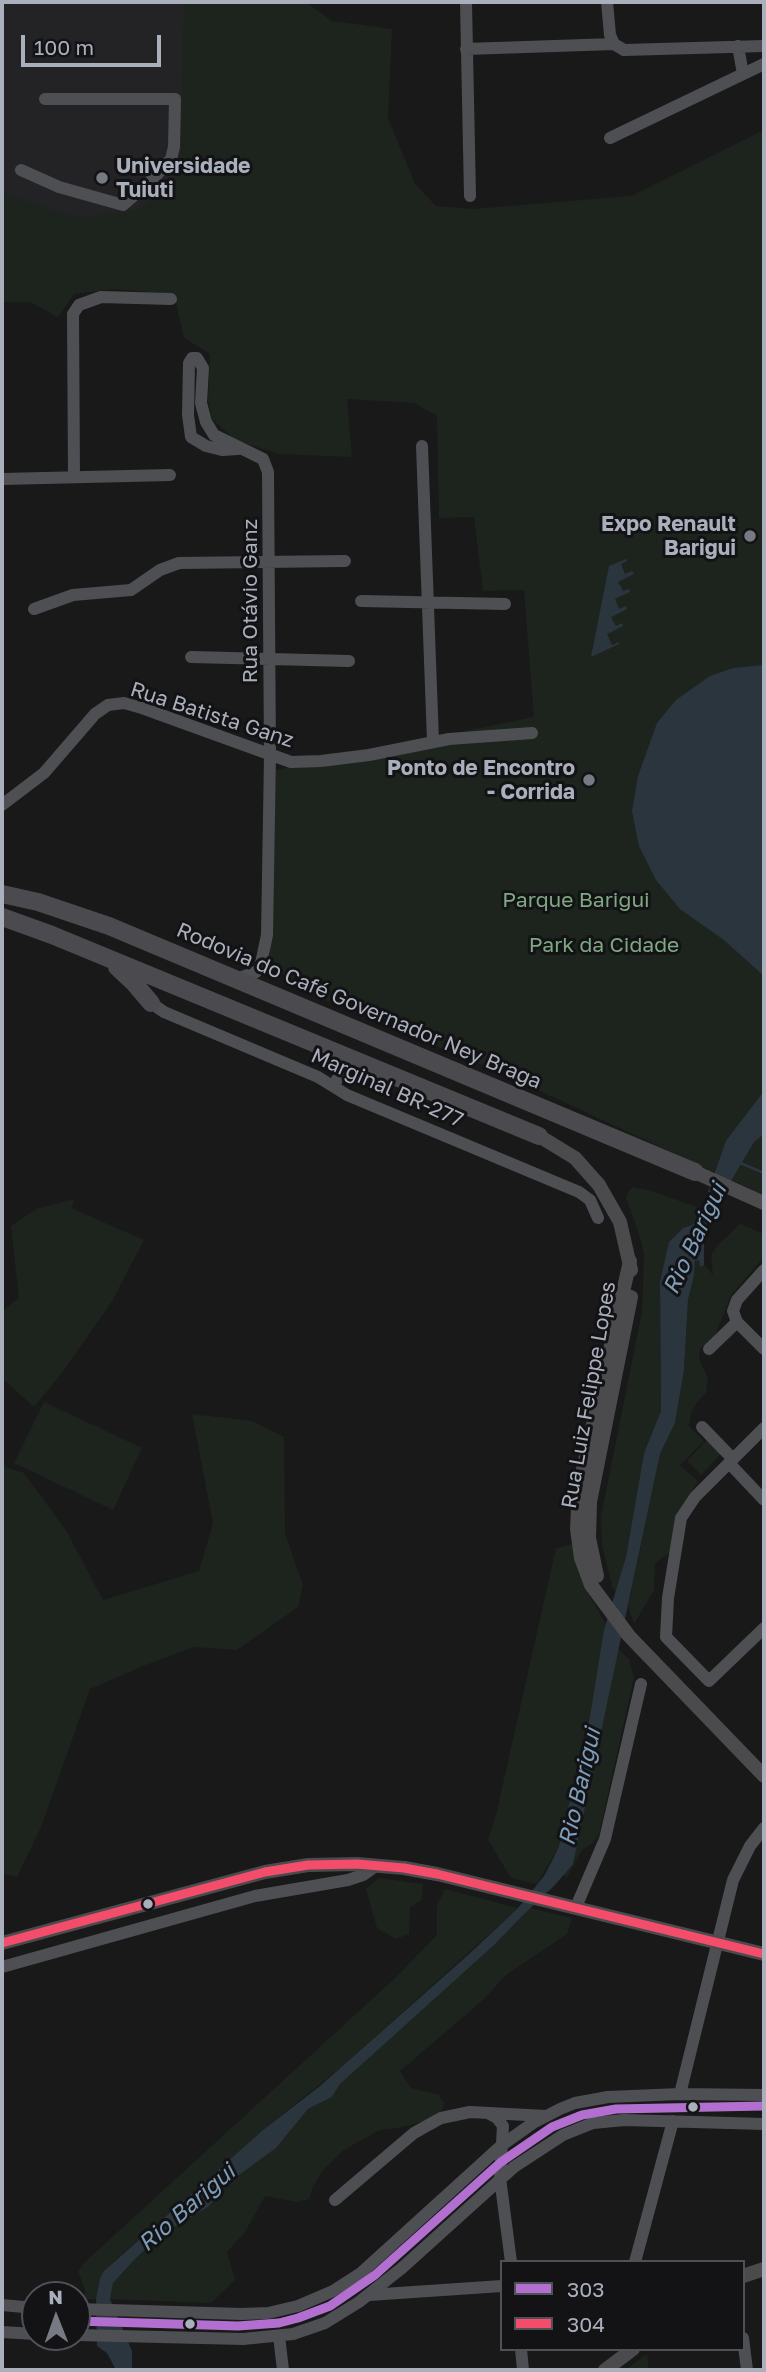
<!DOCTYPE html>
<html>
<head>
<meta charset="utf-8">
<style>
	body { margin:0 }
	#map { position:relative; width:766px; height:2372px; overflow:hidden; background:#19191a; font-family:"Golos Text",sans-serif }
	canvas { display:block }
	.frame { position:absolute; inset:0; border:4px solid #aaafbc; pointer-events:none }
	.legend { position:absolute; left:500px; top:2260px; width:245px; height:91px; box-sizing:border-box; background:#131316; border:2px solid #4f5158; margin:0; padding:9px 12px; list-style:none; font-size:21px; color:#aaafbc }
	.legend li { display:flex; align-items:center; gap:14px; height:35px }
	.legend b { width:35px; border:2px solid #4f5158 }
	.north { position:absolute; left:21px; top:2281px; width:70px; height:70px; box-sizing:border-box; background:#131316; border:2px solid #4f5158; border-radius:50%; rotate:359deg; font-size:19px; font-weight:700; line-height:28px; text-align:center; color:#aaafbc }
	.north::after { content:''; display:block; margin:auto; width:24px; height:32px; background:#777a83; clip-path:polygon(50% 0,100% 100%,50% 72%,0 100%) }
	.scale { position:absolute; left:21px; top:35px; width:140px; height:32px; box-sizing:border-box; border:4px solid #aaafbc; border-top:0; padding-left:9px; font-size:21px; line-height:24px; white-space:nowrap; color:#aaafbc; -webkit-text-stroke:5px #131316; paint-order:stroke }
</style>
</head>
<body>
<div id="map">
<canvas width="766" height="2372"></canvas>
<div class="frame"></div>
<ul class="legend">
<li><b style="height:9px;background:#b36fd0"></b>303</li>
<li><b style="height:9px;background:#f44d6c"></b>304</li>
</ul>
<div class="north">N</div>
<div class="scale">100 m</div>
</div>
<script>
const c = document.querySelector('canvas').getContext('2d');
c.lineJoin = 'round';
function paint(path, color) { c.fillStyle = color; c.fill(path, 'evenodd'); }
const shape = rows => new Path2D(rows.map(r => 'M' + r).join(''));
function stroke(path, color, width, dash) { c.strokeStyle = color; c.lineWidth = width; c.lineCap = dash ? 'butt' : 'round'; c.setLineDash(dash || []); c.stroke(path); }
function label(font, color, halo, rows, align = 'center') {
  c.font = font + ' "Golos Text",sans-serif'; c.lineWidth = 6; c.setLineDash([]); c.textBaseline = 'middle'; c.strokeStyle = halo; c.fillStyle = color; for (const [text, x, y, turn = 0] of rows) {
    c.save(); c.translate(x, y); c.rotate((+turn || 0) * Math.PI / 180); c.textAlign = isNaN(turn) ? turn : align; if (halo) c.strokeText(text, 0, 0); c.fillText(text, 0, 0); c.restore();
  }
}
paint(shape([
	[2,2,273,2,187,226,2,289]
]), '#232326');
paint(shape([
	[184,2,306,2,332,21,392,29,388,118,415,184,436,206,473,209,631,196,764,130,764,1195,499,1072,303,991,269,963,276,770,534,717,524,590,483,591,474,517,439,518,437,416,414,403,347,399,352,457,279,454,235,440,212,419,208,399,210,354,184,338,174,294,114,289,74,294,58,317,30,302,2,302,2,190,6,194,78,218,138,210,180,172],
	[633,1187,652,1191,702,1209,692,1225,683,1228,669,1242,660,1281,661,1411,644,1453,626,1557,617,1592,613,1589,602,1546,601,1517,642,1312,644,1255,641,1240,626,1198,628,1192],
	[75,1199,71,1208,144,1240,111,1303,61,1374,34,1407,2,1378,2,1311,19,1298,11,1226,36,1209],
	[740,1224,764,1234,764,1257,732,1294,715,1335,700,1349,699,1359,708,1378,706,1393,697,1402,691,1413,689,1426,704,1441,680,1465,698,1481,678,1515,671,1552,655,1563,654,1590,634,1624,628,1607,660,1454,675,1423,684,1370,688,1300,694,1275,695,1261,699,1259,700,1267,704,1265,713,1275,711,1255,717,1246],
	[44,1402,142,1448,113,1510,14,1463],
	[192,1414,252,1421,284,1437,285,1533,303,1586,298,1607,237,1650,194,1647,143,1666,90,1689,41,1827,17,1877,2,1873,2,1444,5,1467,24,1473,67,1532,103,1600,199,1571,213,1523],
	[707,1440,721,1454,701,1475,687,1461],
	[573,1544,576,1566,586,1590,606,1624,590,1716,559,1846,537,1884,511,1878,488,1840,496,1815,556,1548],
	[618,1649,629,1659,634,1678,599,1834,593,1843,582,1850,567,1877,563,1875,573,1863],
	[379,1878,423,1884,422,1900,410,1907,409,1934,396,1939,377,1928,366,1889],
	[445,1889,518,1908,346,2063,263,2130,111,2264,100,2278,96,2299,85,2299,85,2291,78,2271,85,2262,393,1980,437,1935,437,1905],
	[530,1908,572,1918,567,1934,506,1975,484,1999,400,2071,411,2088,439,2095,444,2103,442,2110,427,2120,403,2127,380,2130,342,2151,324,2169,313,2186,309,2199,297,2202,265,2196,245,2232,227,2252,235,2280,211,2303,110,2299,113,2283,135,2259,162,2234,208,2207,227,2184,276,2148,308,2109,332,2097,340,2084],
	[647,2354,649,2370,625,2370]
]), '#1d241e');
paint(shape([
	[626,559,627,561,621,564,625,574,632,571,634,574,618,582,623,591,629,589,630,592,615,599,619,609,626,606,627,609,611,617,616,626,622,623,623,626,607,634,612,645,619,642,619,644,591,657,609,566],
	[764,665,764,976,724,940,680,909,656,880,639,846,632,811,638,776,657,723,676,700,710,676,733,668],
	[764,1091,764,1134,754,1142,709,1218,704,1237,704,1265,700,1267,699,1260,695,1261,694,1275,688,1300,684,1370,675,1423,660,1454,573,1864,555,1885,523,1915,495,1944,340,2084,332,2097,308,2109,276,2148,227,2184,208,2207,162,2234,135,2259,113,2283,110,2299,132,2351,132,2370,116,2370,107,2353,97,2346,96,2299,100,2278,104,2271,263,2130,320,2086,468,1955,518,1908,544,1876,553,1859,559,1846,590,1716,604,1630,626,1557,644,1453,661,1411,660,1281,669,1242,683,1228,692,1225,702,1209,726,1141]
]), '#2b353d');
stroke(shape([
	[738,1162,764,1173]
]), '#2b353d', 2.5);
stroke(shape([
	[466,2,470,196],
	[607,2,610,35,614,44,624,50,764,46],
	[738,46,743,74],
	[466,49,614,44],
	[610,138,764,64],
	[21,170,59,187,123,205,154,178,171,159,174,147,175,99,45,99],
	[422,446,433,741],
	[74,476,73,314,79,305,101,297,171,299],
	[2,479,170,475],
	[361,601,505,604],
	[34,609,73,595,131,590,160,570,179,563,345,561],
	[191,657,349,661],
	[2,805,44,773,95,714,108,705,124,703,142,708,291,762,321,761,369,755,449,739,532,733],
	[237,979,256,972,260,968,267,935,270,756,268,472,263,459,214,435,206,422,201,403,203,368,197,358,192,358,189,363,188,415,191,437,206,446,222,450,238,449],
	[151,1003,164,1012,318,1077,347,1095,579,1192,590,1200,598,1218],
	[333,1086,350,1059],
	[764,1270,737,1300,733,1311,737,1322,764,1349],
	[709,1349,737,1322],
	[702,1427,733,1459],
	[764,1428,695,1497,681,1518,668,1598,666,1637,709,1681,764,1628],
	[729,1463,764,1500],
	[576,1907,605,1839,641,1684],
	[2,1967,255,1896,348,1880,363,1875,377,1865],
	[680,2094,733,1880,750,1846,764,1828],
	[488,2113,497,2118,503,2126,500,2178,511,2262],
	[335,2200,414,2133,441,2118,470,2112,546,2116],
	[635,2262,673,2121],
	[369,2295,502,2286],
	[2,2305,35,2308],
	[77,2309,242,2314,268,2313,298,2306,333,2291,361,2273,502,2145,533,2123,560,2109,575,2103,608,2097,680,2094,764,2095],
	[2,2332,35,2334],
	[77,2335,243,2339,293,2334,325,2323,359,2302,402,2268,514,2167,563,2135,593,2123,624,2120,764,2124],
	[279,2336,283,2370],
	[743,2338,747,2370],
	[521,2349,523,2370]
]), '#4d4f53', 12);
stroke(shape([
	[539,1136,575,1158,599,1185,620,1222,631,1270],
	[695,1172,764,1203],
	[630,1261,579,1487,577,1529,581,1558,591,1585,629,1636,764,1776],
	[597,1576,589,1538,590,1502,631,1297],
	[2,1943,265,1872,308,1865,357,1864,404,1868,437,1874,764,1954],
	[743,2276,764,2269],
	[605,2370,633,2349]
]), '#4b4b4e', 14);
stroke(shape([
	[2,894,38,902,109,926,695,1172],
	[2,917,52,935,539,1136],
	[117,967,134,983,151,1003]
]), '#4b4b4f', 18);
stroke(shape([
	[77,2321,238,2326,279,2323,298,2318,330,2306,375,2275,501,2162,552,2127,582,2115,616,2109,764,2106]
]), '#b36fd0', 9);
stroke(shape([
	[2,1943,265,1872,308,1865,357,1864,404,1868,437,1874,764,1954]
]), '#f44d6c', 9);
for (const [x, y, r, color] of [
	[102,178,7,"#777a83"],
	[750,536,7,"#777a83"],
	[589,780,7,"#777a83"],
	[148,1904,6,"#aaafbc"],
	[693,2107,6,"#aaafbc"],
	[190,2324,6,"#aaafbc"]
]) { const dot = new Path2D(); dot.arc(x, y, r, 0, 2 * Math.PI); c.fillStyle = color; c.fill(dot); stroke(dot, '#131316', 2.5); }
label('bold 21px', '#aaafbc', '#131316', [
	["Universidade",116,166,"left"],
	["Tuiuti",116,190,"left"],
	["Expo Renault",736,524],
	["Barigui",736,548],
	["Ponto de Encontro",575,768],
	["- Corrida",575,792]
], 'right');
label('21px', '#aaafbc', '#131316', [
	["Rua Otávio Ganz",250,601,-90],
	["Rua Batista Ganz",212,715,18],
	["Rodovia do Café Governador Ney Braga",359,1006,23],
	["Marginal BR-277",387,1088,24],
	["Rua Luiz Felippe Lopes",589,1395,-80]
]);
label('21px', '#7fa882', '#131316', [
	["Parque Barigui",576,900],
	["Park da Cidade",604,945]
]);
label('italic 23px', '#7e9db9', '#131316', [
	["Rio Barigui",695,1239,-65],
	["Rio Barigui",580,1787,-77],
	["Rio Barigui",187,2208,-41]
]);
</script>
</body>
</html>
